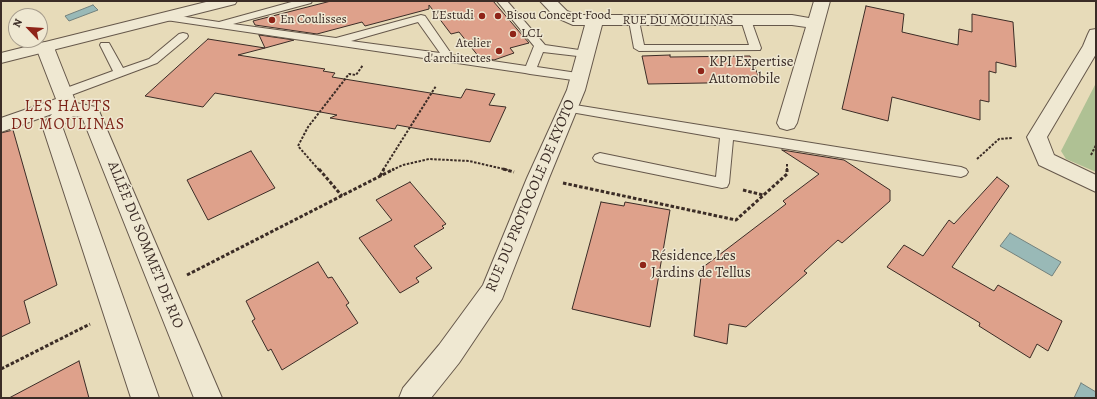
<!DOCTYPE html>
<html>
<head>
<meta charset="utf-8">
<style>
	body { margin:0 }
	#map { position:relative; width:1097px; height:399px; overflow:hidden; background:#e7dbb9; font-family:Alegreya,serif }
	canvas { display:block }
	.frame { position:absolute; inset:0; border:2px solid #3b2c26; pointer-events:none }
	.north { position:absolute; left:8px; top:8px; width:40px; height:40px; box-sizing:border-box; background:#efe8d2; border:1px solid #a79d8d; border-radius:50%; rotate:295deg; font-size:11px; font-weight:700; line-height:16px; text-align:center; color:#3b2c26 }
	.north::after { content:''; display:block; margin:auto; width:14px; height:18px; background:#8f2418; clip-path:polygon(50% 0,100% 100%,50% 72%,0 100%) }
</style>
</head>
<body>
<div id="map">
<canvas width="1097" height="399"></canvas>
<div class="frame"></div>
<div class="north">N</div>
</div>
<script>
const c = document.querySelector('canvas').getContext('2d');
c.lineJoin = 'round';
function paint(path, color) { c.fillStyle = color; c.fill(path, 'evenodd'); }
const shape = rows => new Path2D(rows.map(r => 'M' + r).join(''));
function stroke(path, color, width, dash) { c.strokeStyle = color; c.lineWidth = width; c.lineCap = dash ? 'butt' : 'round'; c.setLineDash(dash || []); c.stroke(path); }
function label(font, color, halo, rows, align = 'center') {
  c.font = font + ' Alegreya,serif'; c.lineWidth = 3; c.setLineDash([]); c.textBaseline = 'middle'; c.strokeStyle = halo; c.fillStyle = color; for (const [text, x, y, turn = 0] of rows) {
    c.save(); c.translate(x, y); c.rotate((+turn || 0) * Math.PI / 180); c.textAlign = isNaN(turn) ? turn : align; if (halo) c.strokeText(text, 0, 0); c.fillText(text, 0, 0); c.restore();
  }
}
paint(shape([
	[1096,83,1096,172,1066,159,1061,151]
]), '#afc194');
const water = shape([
	[93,5,98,10,69,21,65,16,93,5],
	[1010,233,1061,262,1052,276,1000,246,1010,233],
	[1081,383,1096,392,1096,398,1074,398,1081,383]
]);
paint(water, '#99b9b7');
stroke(water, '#73817d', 1);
const building = shape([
	[331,1,493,1,529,43,510,48,514,53,494,60,479,57,459,32,451,34,429,5,429,9,365,26,362,22,317,34,255,25,253,21,331,1],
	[866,6,904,14,902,32,958,45,959,29,972,32,972,14,1013,22,1016,67,996,62,996,73,989,71,989,102,980,100,980,120,892,97,888,121,842,109,866,6],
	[259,35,294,40,265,48,259,35],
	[208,39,265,48,238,55,325,69,323,71,335,73,332,77,461,98,466,89,495,94,489,105,506,107,490,142,397,125,395,129,330,118,337,115,215,93,203,107,145,96,208,39],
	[670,55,670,57,750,56,761,82,648,84,642,56,670,55],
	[13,130,57,285,24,301,30,323,1,337,1,133,13,130],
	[782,150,844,160,890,190,890,201,842,243,838,240,804,271,807,273,746,327,729,324,727,344,694,336,702,268,786,204,783,201,819,174,782,150],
	[251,151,275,188,208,220,187,180,251,151],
	[997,177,1009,186,952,267,994,291,998,285,1062,321,1048,351,1037,344,1030,358,979,326,980,323,887,267,904,245,923,256,949,220,954,224,997,177],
	[410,182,446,224,442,226,444,228,414,246,432,268,416,278,419,282,400,293,359,238,392,220,376,200,410,182],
	[601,202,624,206,625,202,670,210,650,327,572,309,601,202],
	[318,262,328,278,332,277,349,303,346,305,358,323,282,370,271,349,268,351,252,321,255,319,246,301,318,262],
	[79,361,89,398,9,398,79,361]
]);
paint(building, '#dea18b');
stroke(building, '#3b2c26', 1);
const service = shape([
	[295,1,312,1,311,3,233,24,336,38,421,15,425,16,452,55,526,66,534,46,497,1,507,1,545,45,586,51,592,54,586,57,543,52,537,67,584,74,586,77,584,80,580,81,530,74,525,73,166,20,161,17,166,14,219,22,295,1],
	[418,22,440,53,351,41,418,22],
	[746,17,751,20,761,48,760,50,639,51,634,48,629,21,634,18,639,21,644,45,749,45,741,20,746,17],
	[183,33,187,34,188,36,187,38,157,63,66,97,58,97,56,94,58,91,113,71,100,45,101,43,109,43,123,68,149,59,179,34,183,33],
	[569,104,961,167,966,169,968,172,966,175,961,177,733,140,729,183,727,187,722,188,600,163,595,161,593,158,595,155,600,153,716,177,720,138,565,111,563,108,565,105,569,104]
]);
const minor = shape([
	[540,1,557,1,567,11,576,15,792,15,809,18,814,1,830,1,797,123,794,128,787,130,780,128,777,123,806,27,792,25,602,25,585,90,549,178,502,299,459,363,431,398,399,398,403,388,439,345,483,285,527,178,567,90,585,25,573,25,555,17,540,1],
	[1096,29,1096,54,1047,137,1054,155,1096,175,1096,192,1039,165,1027,137,1083,46,1088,34,1090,30,1096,29],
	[47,42,53,43,56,47,55,50,76,103,96,107,99,111,222,398,194,398,82,117,73,116,62,126,159,398,131,398,42,125,52,114,1,132,1,118,56,99,37,50,41,43,47,42]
]);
const tertiary = shape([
	[210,1,237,1,235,4,1,63,1,53,210,1]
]);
stroke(service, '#66584b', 2);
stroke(minor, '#66584b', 2);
stroke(tertiary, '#66584b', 2);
stroke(shape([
	[1091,155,1096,145],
	[977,159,999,139,1012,138],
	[787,164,787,170],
	[319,170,298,146,308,127,349,74,356,75,363,65],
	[383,170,436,86],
	[392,170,403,165,429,159,469,161,508,170]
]), '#3b2c26', 2, [2.5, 1.5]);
stroke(shape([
	[319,169,342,196],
	[503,169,514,172],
	[380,176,384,169],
	[563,183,736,220,787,174,787,169],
	[743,190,763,195],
	[187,275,394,169],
	[1,369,90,324]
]), '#3b2c26', 3, [3.5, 2]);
paint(service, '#efe8d2');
paint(minor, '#efe8d2');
paint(tertiary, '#efe8d2');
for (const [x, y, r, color] of [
	[482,16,4,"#8f2418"],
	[498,16,4,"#8f2418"],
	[272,20,4,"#8f2418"],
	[513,34,4,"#8f2418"],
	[499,51,4,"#8f2418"],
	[701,71,4,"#8f2418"],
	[643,265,4,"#8f2418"]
]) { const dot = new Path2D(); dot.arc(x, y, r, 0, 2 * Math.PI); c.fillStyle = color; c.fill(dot); stroke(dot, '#efe8d2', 1.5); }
label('13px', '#3b2c26', '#efe8d2', [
	["L'Estudi",474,16,"right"],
	["Bisou Concept Food",506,16],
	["En Coulisses",280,20],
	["LCL",521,34],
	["Atelier",491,44,"right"],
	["d'architectes",491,59,"right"]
], 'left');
label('13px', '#3b2c26', '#efe8d2', [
	["RUE DU MOULINAS",678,21]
]);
label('15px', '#3b2c26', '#efe8d2', [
	["KPI Expertise",709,62],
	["Automobile",709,79],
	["Résidence Les",651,256],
	["Jardins de Tellus",651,273]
], 'left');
label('15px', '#3b2c26', '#efe8d2', [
	["RUE DU PROTOCOLE DE KYOTO",531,196,-67],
	["ALLÉE DU SOMMET DE RIO",145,245,68]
]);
c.letterSpacing = '1px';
label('16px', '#7a1f14', '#efe8d2', [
	["LES HAUTS",68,107],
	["DU MOULINAS",68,125]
]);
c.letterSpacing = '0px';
</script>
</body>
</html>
